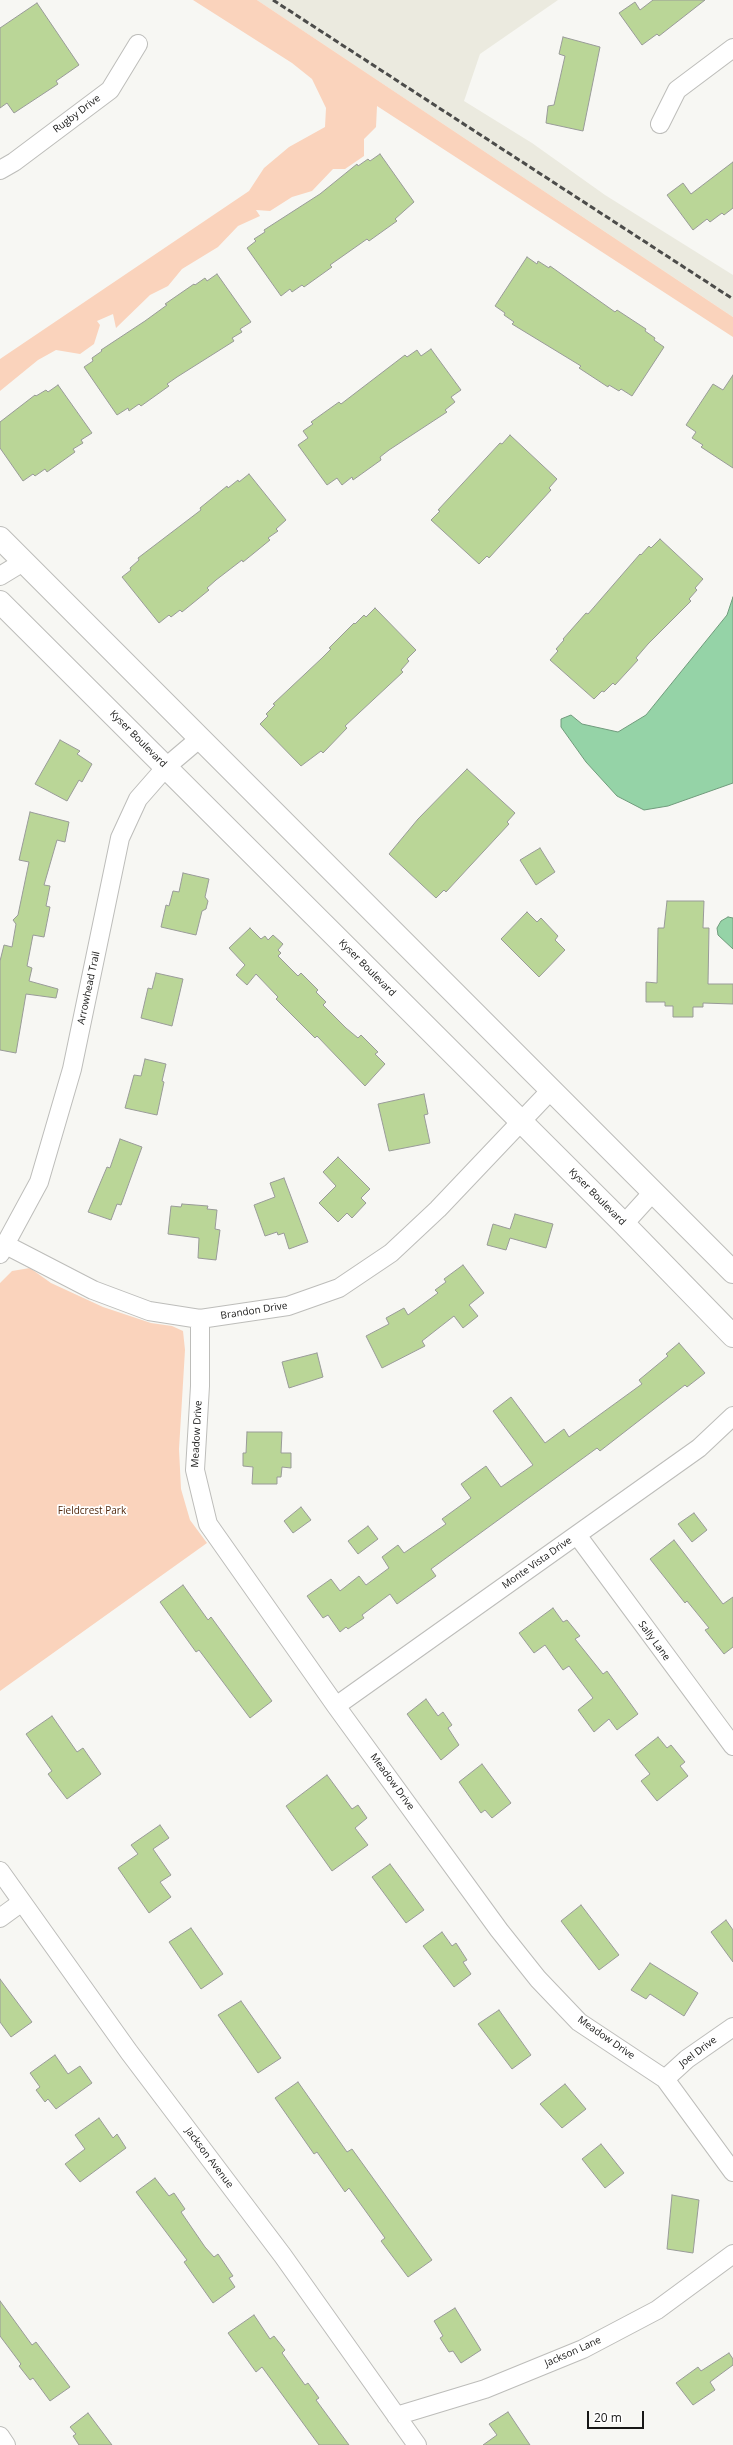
<!DOCTYPE html>
<html>
<head>
<meta charset="utf-8">
<style>
	body { margin:0 }
	#map { position:relative; width:733px; height:2445px; overflow:hidden; background:#f7f7f3; font-family:"Open Sans",sans-serif }
	canvas { display:block }
	.scale { position:absolute; left:587px; top:2411px; width:57px; height:18px; box-sizing:border-box; border:2px solid #181817; border-top:0; padding-left:5px; font-size:12px; line-height:14px; white-space:nowrap; color:#181817; -webkit-text-stroke:3px #fff; paint-order:stroke }
</style>
</head>
<body>
<div id="map">
<canvas width="733" height="2445"></canvas>
<div class="scale">20 m</div>
</div>
<script>
const c = document.querySelector('canvas').getContext('2d');
c.lineJoin = 'round';
function paint(path, color) { c.fillStyle = color; c.fill(path, 'evenodd'); }
const shape = rows => new Path2D(rows.map(r => 'M' + r).join(''));
function stroke(path, color, width, dash) { c.strokeStyle = color; c.lineWidth = width; c.lineCap = dash ? 'butt' : 'round'; c.setLineDash(dash || []); c.stroke(path); }
function label(font, color, halo, rows, align = 'center') {
  c.font = font + ' "Open Sans",sans-serif'; c.lineWidth = 3.5; c.setLineDash([]); c.textBaseline = 'middle'; c.strokeStyle = halo; c.fillStyle = color; for (const [text, x, y, turn = 0] of rows) {
    c.save(); c.translate(x, y); c.rotate((+turn || 0) * Math.PI / 180); c.textAlign = isNaN(turn) ? turn : align; if (halo) c.strokeText(text, 0, 0); c.fillText(text, 0, 0); c.restore();
  }
}
paint(shape([
	[257,0,558,0,480,54,464,101,532,143,605,195,733,275,733,317]
]), '#ebeadf');
paint(shape([
	[193,0,257,0,733,317,733,337,377,106,376,127,364,139,364,156,345,169,333,169,312,191,292,197,270,211,256,210,260,216,238,226,218,247,182,269,168,286,150,295,116,328,113,314,97,321,100,325,94,344,80,354,56,350,38,360,0,391,0,359,249,191,264,168,289,147,325,127,326,108,312,79,292,63],
	[30,1268,51,1283,103,1307,151,1323,172,1326,183,1331,185,1350,179,1449,181,1489,190,1520,207,1543,0,1691,0,1283,12,1271]
]), '#fad3bc');
const water = shape([
	[733,597,733,783,668,806,644,810,617,796,586,762,561,727,561,719,571,715,582,724,618,732,646,715,727,615,733,597],
	[728,917,733,918,733,949,718,935,717,928,721,921,728,917]
]);
paint(water, '#95d3a7');
stroke(water, '#709b7c', 1);
const building = shape([
	[653,0,705,0,659,36,657,34,642,45,619,13,635,2,640,10,653,0],
	[37,3,79,65,56,81,58,84,14,113,7,103,0,108,0,28,37,3],
	[563,37,600,47,583,131,546,123,548,106,554,105,565,56,559,54,563,37],
	[380,154,414,202,395,219,397,221,369,241,367,239,340,258,330,265,332,267,304,287,302,285,292,292,290,289,281,296,247,248,256,241,254,239,265,232,264,230,320,194,357,164,358,166,368,159,370,161,380,154],
	[733,162,733,208,724,215,722,213,710,222,707,219,693,230,667,195,683,183,691,194,733,162],
	[527,257,537,264,538,261,549,268,550,266,615,312,617,310,646,329,645,331,655,338,654,340,664,347,632,396,621,389,619,391,609,385,608,387,579,368,581,366,512,324,514,322,504,315,505,313,495,306,527,257],
	[217,274,251,322,240,329,242,332,232,338,234,341,177,377,167,384,169,386,141,406,139,404,129,411,128,408,117,415,84,367,93,361,92,358,102,351,101,350,145,321,167,305,165,304,194,284,195,285,205,278,207,281,217,274],
	[431,349,461,390,451,397,455,402,445,410,447,412,389,450,380,457,381,460,353,480,352,477,342,485,337,478,327,485,298,445,308,438,303,431,313,424,311,422,339,402,341,404,405,355,407,357,417,350,421,356,431,349],
	[733,375,733,468,701,447,703,445,692,438,696,432,686,425,713,384,723,390,733,375],
	[58,385,92,433,81,440,83,443,73,449,75,452,47,472,45,469,35,476,33,474,23,481,0,448,0,422,35,395,36,396,46,390,48,392,58,385],
	[510,435,557,479,549,488,551,490,489,558,487,556,479,564,431,520,440,511,438,510,500,443,502,444,510,435],
	[249,474,286,520,276,529,278,531,268,538,270,540,243,562,242,560,216,580,207,588,209,590,182,612,180,610,171,617,169,615,159,623,122,577,131,570,130,568,139,560,138,558,201,510,200,508,227,486,228,488,238,480,239,482,249,474],
	[660,539,703,579,695,588,697,590,689,599,691,601,648,644,636,658,638,660,615,685,613,683,604,692,602,691,594,699,550,660,558,651,556,649,564,640,563,639,586,613,588,614,640,554,641,555,649,546,651,548,660,539],
	[375,608,416,650,407,659,409,661,401,670,403,672,345,726,347,728,323,753,321,751,301,766,260,724,268,716,266,714,275,705,273,704,322,658,331,649,329,648,354,623,355,624,364,615,366,617,375,608],
	[60,740,80,751,77,754,92,764,82,782,79,780,67,801,35,784,60,740],
	[467,769,515,813,507,822,509,824,470,866,446,892,444,890,436,898,389,854,418,819,467,769],
	[30,812,69,822,65,842,57,840,44,885,50,886,46,906,50,907,44,937,33,935,27,966,32,968,29,981,58,989,56,998,26,994,16,1053,0,1050,0,961,4,945,12,947,16,924,13,920,18,915,29,862,19,860,30,812],
	[540,848,555,872,536,885,520,860,540,848],
	[183,873,209,879,205,897,208,901,206,909,202,911,196,935,161,927,166,905,169,906,173,891,179,892,183,873],
	[667,901,704,901,703,928,709,928,708,984,733,984,733,1004,703,1003,703,1007,693,1007,693,1017,673,1017,673,1006,665,1006,665,1002,646,1002,646,982,657,983,658,928,664,928,667,901],
	[527,912,537,922,541,918,558,936,555,940,565,950,539,977,501,939,527,912],
	[250,928,261,939,265,936,268,940,273,935,283,944,278,950,281,953,278,956,298,976,301,973,318,990,316,992,326,1002,323,1005,346,1028,358,1038,361,1035,378,1052,375,1054,385,1064,365,1086,317,1036,315,1038,276,999,278,997,256,974,247,985,236,975,245,965,229,948,250,928],
	[156,973,183,979,172,1026,141,1018,148,988,152,989,156,973],
	[145,1059,166,1064,162,1081,164,1082,157,1115,125,1108,134,1075,141,1076,145,1059],
	[424,1094,428,1114,424,1115,430,1143,389,1151,378,1104,424,1094],
	[120,1139,142,1147,121,1205,117,1204,111,1220,88,1212,107,1167,110,1168,120,1139],
	[338,1157,370,1189,361,1198,366,1203,352,1218,347,1213,338,1222,319,1203,336,1186,323,1172,338,1157],
	[284,1178,308,1242,289,1249,284,1233,278,1235,277,1232,265,1236,254,1205,275,1197,270,1183,284,1178],
	[182,1204,208,1206,207,1209,217,1210,215,1229,220,1230,216,1260,198,1258,199,1238,168,1234,171,1206,181,1207,182,1204],
	[515,1214,553,1224,546,1248,510,1238,506,1250,487,1245,493,1224,510,1229,515,1214],
	[463,1265,484,1293,469,1305,478,1316,463,1328,454,1316,422,1341,425,1346,382,1368,366,1336,389,1324,386,1318,404,1308,408,1315,438,1293,435,1290,446,1282,444,1279,463,1265],
	[679,1343,705,1373,687,1387,685,1385,600,1451,597,1448,431,1569,436,1576,397,1604,390,1594,362,1615,364,1618,348,1629,346,1627,340,1632,328,1615,323,1618,307,1596,331,1579,340,1591,359,1576,366,1585,389,1568,382,1557,398,1545,404,1553,446,1524,442,1519,471,1498,461,1484,486,1466,501,1487,533,1465,493,1411,511,1397,545,1443,564,1429,569,1437,642,1384,639,1380,668,1356,666,1354,679,1343],
	[317,1353,323,1377,289,1388,282,1362,317,1353],
	[247,1432,282,1432,281,1453,291,1453,291,1468,282,1467,281,1477,277,1477,277,1484,252,1484,253,1467,243,1466,243,1453,246,1453,247,1432],
	[301,1507,311,1520,293,1533,284,1521,301,1507],
	[694,1513,707,1530,692,1542,678,1524,694,1513],
	[368,1526,378,1539,358,1554,348,1541,368,1526],
	[674,1540,723,1604,733,1597,733,1647,724,1654,705,1630,709,1628,687,1601,685,1603,650,1559,674,1540],
	[183,1585,208,1620,211,1617,272,1701,250,1718,199,1650,196,1652,160,1602,183,1585],
	[553,1608,563,1622,567,1620,580,1636,575,1639,603,1674,607,1671,638,1714,617,1730,609,1719,594,1732,578,1710,593,1698,569,1666,563,1670,545,1645,534,1653,519,1633,553,1608],
	[426,1699,438,1716,443,1712,452,1725,448,1728,459,1745,441,1760,407,1714,426,1699],
	[52,1716,77,1752,83,1748,101,1774,67,1799,48,1774,52,1771,26,1734,52,1716],
	[658,1737,667,1748,671,1745,685,1762,680,1766,688,1776,657,1801,641,1781,650,1774,635,1755,658,1737],
	[482,1764,511,1803,492,1818,485,1810,481,1813,459,1782,482,1764],
	[327,1775,352,1809,358,1805,367,1818,355,1828,368,1845,332,1871,286,1806,327,1775],
	[160,1825,169,1838,153,1849,171,1875,160,1882,171,1897,149,1913,118,1868,138,1854,131,1845,160,1825],
	[390,1864,424,1910,406,1923,372,1877,390,1864],
	[581,1905,619,1955,599,1970,561,1921,581,1905],
	[726,1920,733,1930,733,1962,711,1932,726,1920],
	[191,1928,223,1974,201,1989,169,1942,191,1928],
	[442,1932,452,1946,456,1943,467,1960,463,1962,471,1974,454,1987,423,1946,442,1932],
	[650,1963,698,1993,684,2016,650,1994,646,1999,631,1990,650,1963],
	[0,1979,32,2022,11,2037,0,2022,0,1979],
	[241,2001,281,2058,258,2073,218,2015,241,2001],
	[499,2010,531,2055,512,2069,478,2024,499,2010],
	[55,2055,68,2074,80,2066,92,2083,56,2109,48,2099,45,2102,36,2090,40,2087,30,2073,55,2055],
	[298,2082,347,2152,352,2149,432,2260,408,2277,381,2241,385,2238,349,2188,345,2192,317,2152,314,2154,275,2098,298,2082],
	[565,2084,586,2109,562,2128,540,2104,565,2084],
	[99,2118,113,2138,117,2134,126,2148,80,2182,65,2164,85,2149,75,2135,99,2118],
	[601,2144,624,2173,605,2188,582,2159,601,2144],
	[155,2178,169,2196,174,2193,185,2209,181,2212,205,2247,214,2257,218,2254,233,2276,229,2278,235,2287,213,2303,184,2262,187,2260,136,2192,155,2178],
	[672,2195,699,2200,693,2253,667,2249,672,2195],
	[0,2301,32,2345,36,2342,70,2387,50,2401,33,2378,30,2380,19,2366,21,2364,0,2336,0,2301],
	[455,2308,481,2350,461,2363,453,2351,449,2352,440,2338,443,2336,434,2321,455,2308],
	[254,2315,270,2339,274,2336,285,2350,282,2353,305,2385,308,2383,319,2398,316,2400,349,2445,319,2445,262,2367,256,2372,228,2333,254,2315],
	[729,2353,733,2359,733,2365,710,2382,715,2390,693,2405,676,2383,698,2367,701,2371,729,2353],
	[508,2412,530,2445,483,2445,497,2435,489,2424,508,2412],
	[88,2413,112,2445,79,2445,73,2436,76,2434,70,2427,88,2413]
]);
paint(building, '#bad697');
stroke(building, '#999b98', 1);
const minor = shape([
	[660,124,677,90,733,48],
	[0,170,14,162,110,90,138,44],
	[0,576,23,562],
	[624,1224,653,1192],
	[6,1245,93,1290,149,1311,200,1319,288,1306,339,1288,391,1253,438,1209,551,1090],
	[0,1254,39,1182,72,1069,120,838,138,799,166,767,199,739],
	[200,1319,200,1386,195,1470,208,1524,336,1706,499,1930,538,1979,579,2022,665,2079,733,2172],
	[577,1535,733,1746],
	[336,1706,699,1448,733,1416],
	[0,1871,129,2052,283,2256,417,2445],
	[0,1918,22,1902],
	[665,2079,687,2059,733,2027],
	[396,2416,485,2389,583,2349,657,2310,733,2254],
	[0,2436,6,2445]
]);
const tertiary = shape([
	[0,538,733,1272],
	[0,602,624,1224,733,1336]
]);
stroke(minor, '#bdbdba', 20);
stroke(tertiary, '#bdbdba', 24);
stroke(minor, '#fff', 18);
stroke(tertiary, '#fff', 22);
stroke(shape([
	[273,0,733,299]
]), '#4c4c4a', 3, [6, 3]);
label('10px', '#181817', '#fff', [
	["Rugby Drive",77,114,-37],
	["Kyser Boulevard",138,739,45],
	["Kyser Boulevard",367,968,45],
	["Arrowhead Trail",89,988,-78],
	["Kyser Boulevard",597,1197,45],
	["Brandon Drive",254,1311,-9],
	["Meadow Drive",197,1434,-87],
	["Monte Vista Drive",537,1563,-35],
	["Sally Lane",654,1641,54],
	["Meadow Drive",392,1782,54],
	["Meadow Drive",606,2038,35],
	["Joel Drive",698,2052,-37],
	["Jackson Avenue",209,2158,53],
	["Jackson Lane",573,2352,-24]
]);
label('10px', '#50280c', '#fff', [
	["Fieldcrest Park",92,1511]
]);
</script>
</body>
</html>
